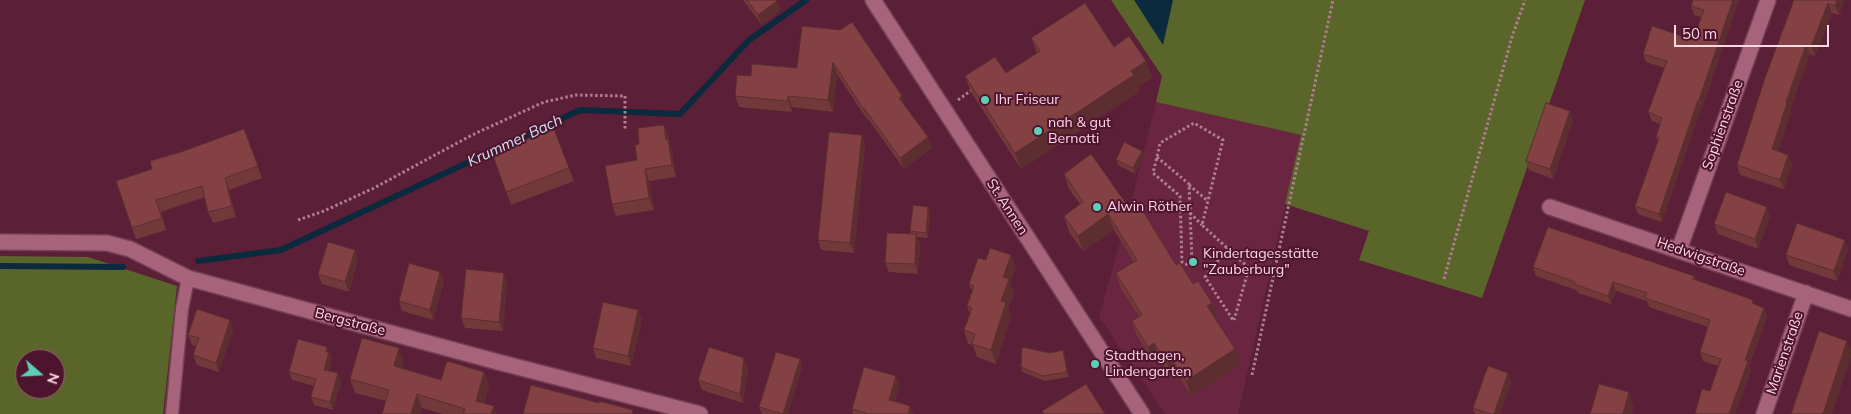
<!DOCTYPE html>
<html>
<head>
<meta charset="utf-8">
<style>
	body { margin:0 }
	#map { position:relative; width:1851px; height:414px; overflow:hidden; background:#5b1f37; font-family:Mulish,sans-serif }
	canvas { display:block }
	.north { position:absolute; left:15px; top:349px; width:50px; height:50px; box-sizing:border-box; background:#4f142d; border:1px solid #956276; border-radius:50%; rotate:109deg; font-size:14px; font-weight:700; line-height:20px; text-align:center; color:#fed8e3 }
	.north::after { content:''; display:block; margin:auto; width:18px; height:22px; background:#5eceb8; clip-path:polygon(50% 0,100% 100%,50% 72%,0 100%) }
	.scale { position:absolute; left:1674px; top:25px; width:155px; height:22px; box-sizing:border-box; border:2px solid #fed8e3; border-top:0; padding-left:6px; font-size:15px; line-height:18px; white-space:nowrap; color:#fed8e3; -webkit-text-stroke:4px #4f142d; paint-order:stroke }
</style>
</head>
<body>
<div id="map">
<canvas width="1851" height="414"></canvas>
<div class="north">N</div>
<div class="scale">50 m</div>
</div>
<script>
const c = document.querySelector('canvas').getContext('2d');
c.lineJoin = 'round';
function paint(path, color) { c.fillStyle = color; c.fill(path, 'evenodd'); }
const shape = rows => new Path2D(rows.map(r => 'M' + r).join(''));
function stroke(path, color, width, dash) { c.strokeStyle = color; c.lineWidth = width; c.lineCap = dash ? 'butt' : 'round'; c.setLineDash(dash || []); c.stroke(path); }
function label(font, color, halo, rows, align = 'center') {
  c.font = font + ' Mulish,sans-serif'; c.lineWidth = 4; c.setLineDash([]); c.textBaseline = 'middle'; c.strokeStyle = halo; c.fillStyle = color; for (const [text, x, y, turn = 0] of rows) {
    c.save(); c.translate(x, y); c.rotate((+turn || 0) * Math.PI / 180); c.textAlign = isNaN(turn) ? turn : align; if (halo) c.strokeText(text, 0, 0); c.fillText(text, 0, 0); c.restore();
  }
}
paint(shape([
	[1156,102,1301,135,1238,414,1165,414,1099,317,1130,207]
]), '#6a2641');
paint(shape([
	[1111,0,1585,0,1482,298,1359,260,1369,231,1285,204,1301,135,1156,102,1162,76],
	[0,256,88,257,177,286,163,414,0,414],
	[25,359,55,359,55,389,25,389]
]), '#5a652a');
paint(shape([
	[1134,0,1173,0,1163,45]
]), '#0b2a3d');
stroke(shape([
	[198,261,281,250,580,110,680,114,749,40,806,0],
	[0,266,123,267]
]), '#0b2a3d', 6);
const lane = shape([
	[172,414,182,309,188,278]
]);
const street = shape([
	[1550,207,1851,309],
	[0,242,107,243,130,249,188,278,498,362,700,414],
	[1679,250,1768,0],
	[1764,414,1806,293]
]);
const secondary = shape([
	[873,0,1142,414]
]);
stroke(lane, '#733f55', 15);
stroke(street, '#733f55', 18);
stroke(secondary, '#733f55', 18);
stroke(shape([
	[958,100,973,89],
	[1157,157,1189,184,1192,261,1188,265,1182,262,1180,196,1153,173,1157,157,1160,143,1194,123,1223,140,1202,225,1249,268,1234,320],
	[1189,185,1208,201],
	[1190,213,1202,225],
	[298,220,324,211,374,188,472,135,544,102,576,95,625,96,625,131],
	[1228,248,1205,277,1233,320],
	[1444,279,1512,37,1525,0],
	[1252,375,1333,0]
]), '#af7e8f', 3, [2.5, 2.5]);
stroke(lane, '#a66379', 12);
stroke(street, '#a66379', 15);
stroke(secondary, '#a66379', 15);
paint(shape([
	[743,0,776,0,780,10,762,25],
	[1693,0,1739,0,1702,109,1701,108,1662,222,1638,214,1635,206,1658,142,1656,137,1660,124,1652,121,1648,112,1665,68,1646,62,1643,54,1693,40,1701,17,1694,15,1691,6],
	[1794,0,1844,0,1839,15,1832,13,1815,56,1810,54,1790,110,1791,112,1778,151,1788,155,1792,164,1784,189,1740,175,1737,165],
	[840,30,906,107,928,137,932,148,904,169,868,119,868,121,837,74,833,112,792,107,792,112,739,107,735,96,751,76,797,68],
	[1031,38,1114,47,1146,61,1152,78,1138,86,1140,91,1021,169,971,92,965,76,1006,73,1037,53],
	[1573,121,1553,179,1529,170,1526,161],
	[664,125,669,137,670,145,672,152,676,177,649,181,654,210,616,216,612,204,637,160,639,144],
	[244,129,262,178,229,190,236,217,213,223,208,212,205,197,161,212,166,230,136,239,132,228,152,169,184,151],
	[862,135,865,145,854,253,821,250,818,240],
	[1142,151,1144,156,1135,174,1118,165,1116,160],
	[492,153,569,168,574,181,511,205],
	[1064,174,1130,209,1193,284,1212,303,1218,318,1216,319,1235,349,1241,364,1191,396,1178,375,1172,379,1159,358,1154,362,1137,336,1132,321,1139,316,1121,289,1116,273,1134,262,1114,230,1083,251,1069,232,1064,216,1080,204,1069,189],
	[930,212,928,238,917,237,920,244,918,274,889,272,885,263,911,234,910,231],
	[1770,217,1758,249,1718,234,1714,224],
	[1848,249,1837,281,1789,265,1786,255],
	[355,250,358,259,349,292,322,284,318,274],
	[1011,255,1016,268,1010,283,1014,293,1008,309,1011,316,996,364,977,357,973,345,968,344,964,330,970,314,967,306,972,291,969,284,986,260],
	[1533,267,1694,276,1696,280,1753,300,1754,304,1764,308,1767,317,1749,366,1751,370,1735,414,1695,414,1695,413,1710,391,1718,366,1703,361,1700,352,1708,327,1649,307,1647,301,1616,291,1611,304,1578,293,1576,290,1536,276],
	[440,272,444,282,433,320,402,311,399,301],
	[504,273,507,283,503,331,465,328,461,318],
	[638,310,642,320,631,366,596,358,593,348],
	[230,320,233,330,219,372,197,365,193,355,196,346,192,345,188,335],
	[327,347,332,360,329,371,341,382,333,410,314,405,311,397,314,386,292,380,289,372],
	[1063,350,1065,355,1069,377,1045,381,1022,372,1021,367,1050,353],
	[800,359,802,367,788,414,762,414,759,407],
	[404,362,402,368,441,380,484,372,489,386,484,403,496,414,443,414,422,408,420,414,382,414,386,401,355,393,350,379],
	[748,368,743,403,702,390,698,380],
	[1508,373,1511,383,1500,414,1475,414,1473,408],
	[896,376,899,386,895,401,910,406,913,414,853,414,852,409]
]), '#72383a');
paint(shape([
	[1733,0,1739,0,1702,109,1699,100],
	[1837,0,1844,0,1839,15,1835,6],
	[777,1,780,10,762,25,758,15],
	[1828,3,1832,13,1815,56,1811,47],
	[1806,45,1810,54,1790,110,1791,112,1775,159,1772,149,1786,102],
	[1146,61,1152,78,1138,86,1140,91,1021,169,1015,153,1131,71],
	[833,62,837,74,833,112,828,100],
	[788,96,792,107,792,112,788,101],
	[902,96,906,107,899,98],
	[1698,100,1701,108,1662,222,1659,214],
	[864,108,868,119,868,121,864,110],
	[1570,111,1573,121,1553,179,1550,169],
	[664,125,669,137,670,145,672,152,676,177,672,165,666,140],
	[862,135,865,145,854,253,850,243],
	[928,137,932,148,904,169,900,158],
	[1142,151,1144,156,1135,174,1133,168],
	[1788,155,1792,164,1784,189,1780,180],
	[645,169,649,181,654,210,649,198],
	[225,178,229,190,236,217,232,206],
	[928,207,930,212,928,238,926,233],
	[1767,207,1770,217,1758,249,1755,239],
	[1108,214,1114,230,1083,251,1078,236],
	[916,234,920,244,918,274,915,264],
	[1845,240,1848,249,1837,281,1834,271],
	[355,250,358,259,349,292,345,282],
	[1011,255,1016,268,1010,283,1014,293,1008,309,1011,316,996,364,991,350,1001,301,1003,277],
	[440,272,444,282,433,320,430,310],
	[504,273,507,283,503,331,499,322],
	[1613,282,1616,291,1611,304,1608,296],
	[1212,303,1218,318,1213,321,1207,306],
	[1764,308,1767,317,1749,366,1751,370,1735,414,1729,414,1745,360],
	[638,310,642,320,631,366,628,356],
	[230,320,233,330,219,372,216,363],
	[1847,341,1851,351,1851,357,1832,414,1823,414],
	[1154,343,1159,358,1154,362,1148,347],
	[327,347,332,360,327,378,324,370],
	[399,348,404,362,399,379,394,366],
	[1235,349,1241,364,1191,396,1186,381],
	[1063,350,1065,355,1069,377,1067,372],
	[744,358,748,368,743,403,740,394],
	[800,359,802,367,788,414,783,414],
	[1172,360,1178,375,1172,379,1167,363],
	[484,372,489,386,480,414,476,401],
	[338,373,341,382,333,410,330,402],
	[1508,373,1511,383,1500,414,1494,414],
	[896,376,899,386,893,409,889,400],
	[1629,392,1634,406,1632,414,1623,414],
	[417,394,422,408,420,414,411,414],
	[494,406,496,414,491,414],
	[910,406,913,414,908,414]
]), '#5c2e30');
const building = shape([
	[747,0,776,0,777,1,758,15,747,0],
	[1693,0,1733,0,1699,100,1698,100,1659,214,1635,206,1659,138,1656,137,1662,118,1648,112,1667,61,1643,54,1652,26,1693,40,1704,10,1691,6,1693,0],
	[1794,0,1837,0,1835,6,1828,3,1811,47,1806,45,1786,102,1787,103,1772,149,1788,155,1780,180,1737,165,1765,78,1794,0],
	[1085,3,1114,47,1129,36,1146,61,1131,71,1134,75,1015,153,965,76,995,57,1006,73,1040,51,1031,38,1085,3],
	[852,22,902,96,899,98,928,137,900,158,864,108,864,110,833,62,828,100,788,96,788,101,735,96,737,75,751,76,752,64,797,68,802,26,840,30,852,22],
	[1546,103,1570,111,1550,169,1526,161,1546,103],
	[664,125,666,140,668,139,672,165,645,169,649,198,612,204,605,166,637,160,635,145,639,144,638,128,664,125],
	[244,129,258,166,225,178,232,206,208,212,202,186,156,200,162,218,132,228,116,181,152,169,150,161,184,151,244,129],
	[554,129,569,168,506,192,492,153,554,129],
	[829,132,862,135,850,243,818,240,829,132],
	[1124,142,1142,151,1133,168,1116,160,1124,142],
	[1091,154,1130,209,1138,203,1176,265,1180,263,1193,284,1198,281,1212,303,1207,306,1235,349,1186,381,1172,360,1167,363,1154,343,1148,347,1132,321,1142,315,1116,273,1137,260,1108,214,1078,236,1064,216,1083,202,1064,174,1091,154],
	[1726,192,1767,207,1755,239,1714,224,1726,192],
	[913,205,928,207,926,233,910,231,913,205],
	[1797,223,1845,240,1834,271,1786,255,1797,223],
	[1548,227,1694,276,1693,279,1753,300,1752,303,1764,308,1745,360,1748,361,1729,414,1698,414,1695,413,1702,389,1710,391,1721,359,1700,352,1710,320,1645,298,1647,293,1613,282,1608,296,1574,284,1575,282,1533,267,1548,227],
	[887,233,916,234,915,264,885,263,887,233],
	[328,242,355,250,345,282,318,274,328,242],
	[990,248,1011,255,1003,277,1009,279,1001,301,1006,302,991,350,972,344,975,334,964,330,972,308,967,306,974,286,969,284,978,258,986,260,990,248],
	[409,263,440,272,430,310,399,301,409,263],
	[466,269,504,273,499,322,461,318,466,269],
	[603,302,638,310,628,356,593,348,603,302],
	[197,309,230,320,216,363,193,355,199,338,188,335,197,309],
	[1819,331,1847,341,1823,414,1791,414,1819,331],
	[362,338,399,348,394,366,441,380,447,361,484,372,476,401,494,406,491,414,463,414,465,409,417,394,411,414,382,414,389,390,350,379,362,338],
	[298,339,327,347,326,352,329,352,324,370,338,373,330,402,311,397,316,379,289,372,298,339],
	[709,347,744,358,740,394,698,380,709,347],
	[1022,347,1050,353,1063,350,1067,372,1043,376,1021,367,1022,347],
	[776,352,800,359,783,414,759,407,776,352],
	[1488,366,1508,373,1494,414,1491,414,1473,408,1488,366],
	[864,367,896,376,889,400,910,406,908,414,869,414,852,409,864,367],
	[1086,384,1105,414,1044,414,1042,411,1086,384],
	[1599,384,1629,392,1623,414,1590,414,1599,384],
	[531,385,599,403,599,401,633,410,632,414,523,414,531,385]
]);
paint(building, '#844144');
stroke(building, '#5c2e30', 1);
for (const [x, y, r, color] of [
	[985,100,5,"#5eceb8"],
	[1038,131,5,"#5eceb8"],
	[1097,207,5,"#5eceb8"],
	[1193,262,5,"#5eceb8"],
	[1095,364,5,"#5eceb8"]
]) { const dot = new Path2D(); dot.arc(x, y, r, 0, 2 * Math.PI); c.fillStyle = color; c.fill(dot); stroke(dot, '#4f142d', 2); }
label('14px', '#fed8e3', '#4f142d', [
	["Ihr Friseur",995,100],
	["nah & gut",1048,123],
	["Bernotti",1048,139],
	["Alwin Röther",1107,207],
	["Kindertagesstätte",1203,254],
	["\"Zauberburg\"",1203,270],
	["Stadthagen,",1105,356],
	["Lindengarten",1105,372]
], 'left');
label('14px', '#fed8e3', '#4f142d', [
	["Sophienstraße",1723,125,-70],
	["St. Annen",1007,207,57],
	["Hedwigstraße",1701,257,19],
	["Bergstraße",350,322,15],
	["Marienstraße",1785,353,-71]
]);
label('italic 15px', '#cde3f2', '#4f142d', [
	["Krummer Bach",515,141,-25]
]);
</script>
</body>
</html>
